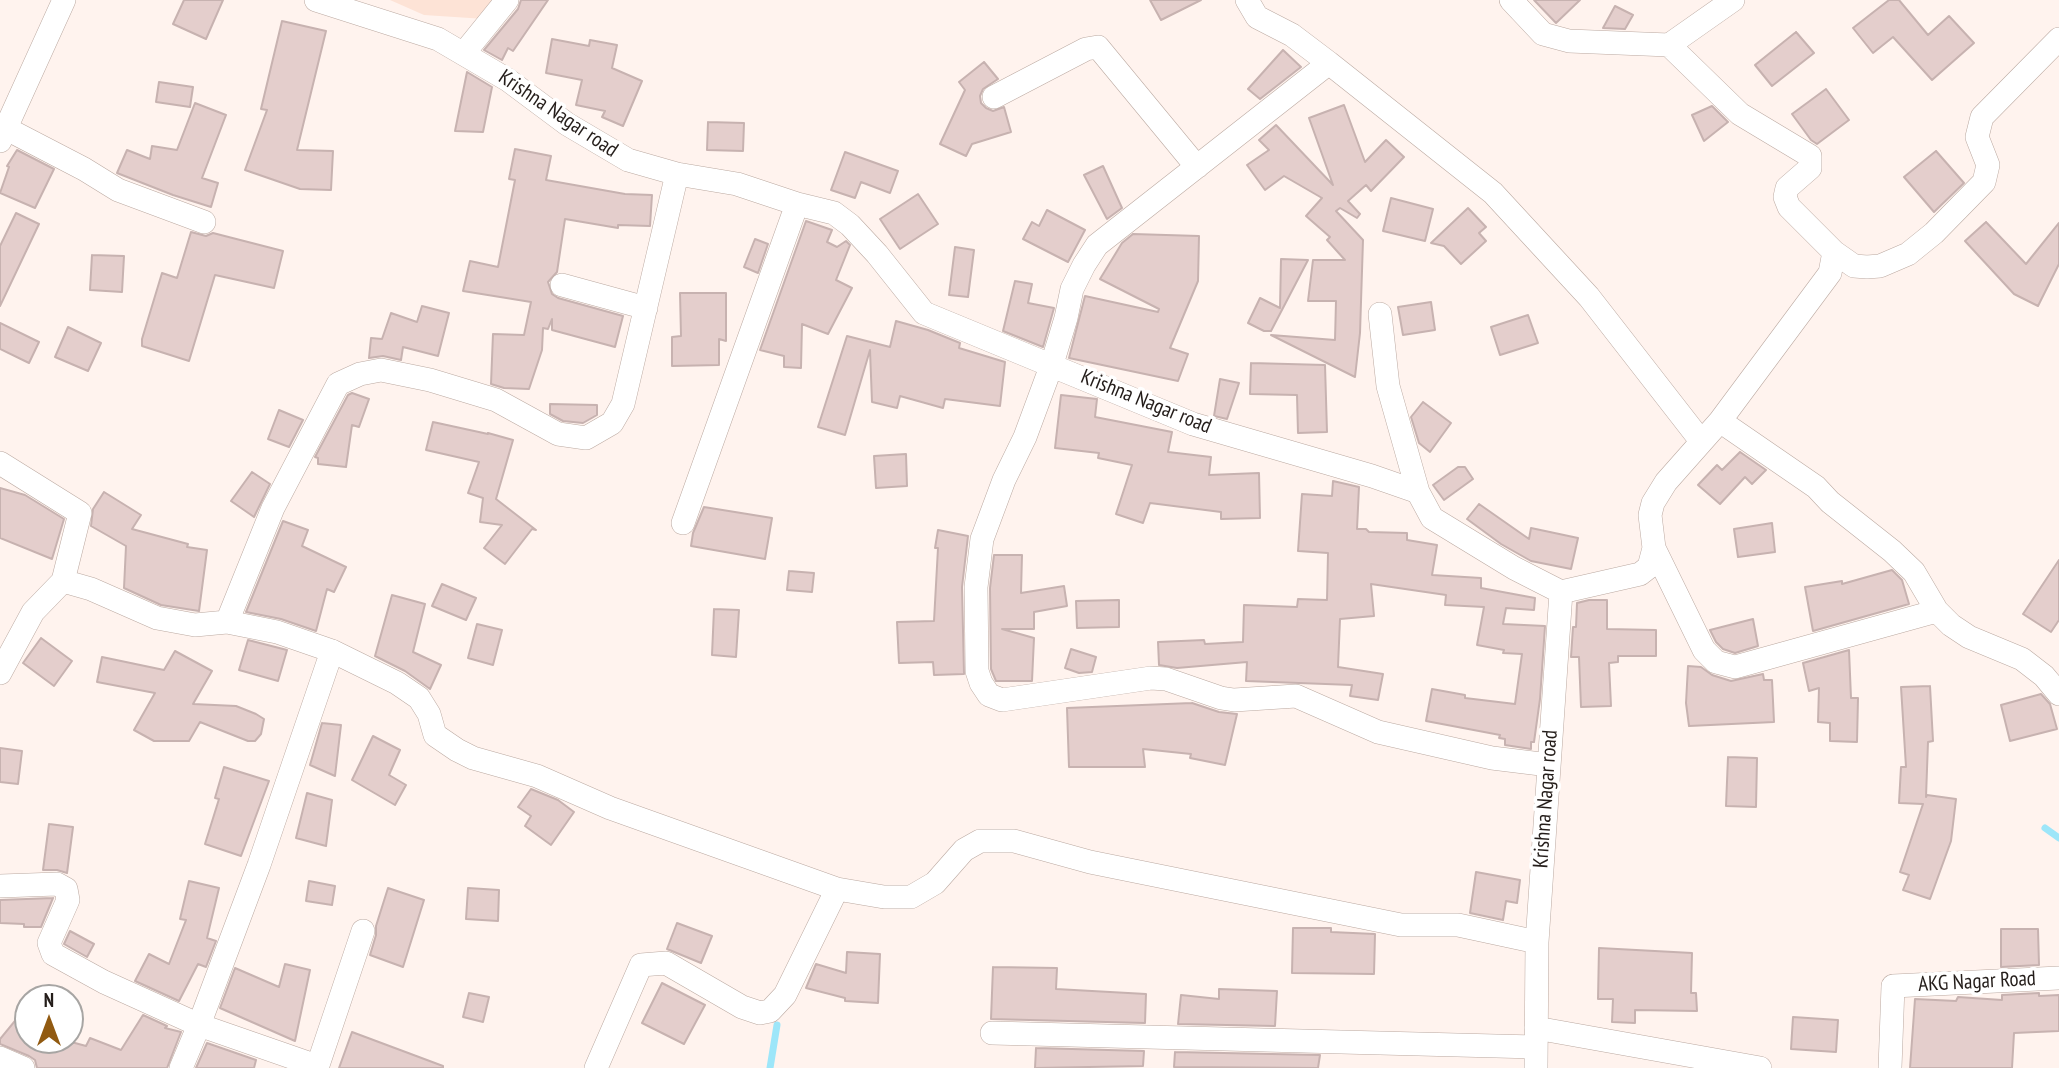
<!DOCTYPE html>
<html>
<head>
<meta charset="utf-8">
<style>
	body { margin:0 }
	#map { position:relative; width:2059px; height:1068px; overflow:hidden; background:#fff3ee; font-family:"PT Sans Narrow",sans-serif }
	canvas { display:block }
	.north { position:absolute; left:14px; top:984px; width:70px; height:70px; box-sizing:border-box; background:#fff; border:2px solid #a7a5a3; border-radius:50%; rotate:0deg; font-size:19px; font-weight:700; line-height:28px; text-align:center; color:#241d1a }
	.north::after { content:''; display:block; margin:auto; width:24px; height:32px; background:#915a11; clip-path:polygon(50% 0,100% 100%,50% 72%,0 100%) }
</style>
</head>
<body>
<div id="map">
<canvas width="2059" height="1068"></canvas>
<div class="north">N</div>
</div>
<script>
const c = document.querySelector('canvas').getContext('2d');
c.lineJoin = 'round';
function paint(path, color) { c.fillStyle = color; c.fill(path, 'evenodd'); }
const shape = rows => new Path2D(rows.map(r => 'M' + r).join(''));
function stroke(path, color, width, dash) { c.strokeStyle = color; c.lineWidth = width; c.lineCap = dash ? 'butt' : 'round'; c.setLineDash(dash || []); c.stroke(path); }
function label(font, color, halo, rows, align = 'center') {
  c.font = font + ' "PT Sans Narrow",sans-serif'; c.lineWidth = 7; c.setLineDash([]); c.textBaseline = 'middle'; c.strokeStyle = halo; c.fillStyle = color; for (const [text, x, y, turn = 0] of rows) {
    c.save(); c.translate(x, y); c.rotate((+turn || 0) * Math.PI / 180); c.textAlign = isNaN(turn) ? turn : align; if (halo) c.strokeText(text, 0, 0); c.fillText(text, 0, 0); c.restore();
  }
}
paint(shape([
	[390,0,497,0,485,19,424,15]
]), '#fde3d6');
stroke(shape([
	[2045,828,2059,838],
	[770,1068,777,1025]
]), '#9de6f9', 7);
const building = shape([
	[184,0,223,0,206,39,173,24,184,0],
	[521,0,548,0,513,51,508,48,502,60,484,50,518,9,521,0],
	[1150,0,1201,0,1161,20,1150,0],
	[1534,0,1580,0,1556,23,1534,0],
	[1889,0,1899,0,1928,35,1949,16,1974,43,1932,80,1893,37,1873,53,1853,28,1889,0],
	[1615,6,1633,15,1625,29,1603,28,1615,6],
	[282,21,326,31,297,150,333,151,331,190,300,189,245,170,267,110,261,109,282,21],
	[1796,32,1814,53,1772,86,1755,65,1796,32],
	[552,39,589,46,590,40,617,45,612,68,642,81,623,126,602,117,605,111,576,105,582,80,546,73,552,39],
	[1283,50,1301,67,1260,99,1248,89,1283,50],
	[984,62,998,79,983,89,980,96,981,103,986,108,993,111,1004,107,1011,132,972,144,966,156,940,144,965,90,959,82,984,62],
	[467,72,492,87,483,132,455,131,467,72],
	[159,82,193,87,190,107,156,102,159,82],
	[1826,89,1849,120,1817,144,1811,140,1792,114,1826,89],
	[195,103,226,115,202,178,218,183,211,207,173,195,117,173,127,150,150,159,152,146,177,150,195,103],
	[1344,105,1365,162,1386,140,1404,157,1371,191,1366,185,1348,201,1360,214,1357,218,1340,208,1336,211,1363,240,1360,333,1355,377,1271,335,1335,340,1336,301,1308,301,1313,260,1345,260,1327,240,1330,237,1306,216,1322,198,1284,176,1265,190,1247,165,1269,150,1259,140,1276,125,1333,185,1309,118,1344,105],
	[1712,106,1728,122,1704,141,1692,115,1712,106],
	[708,122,744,123,743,151,707,150,708,122],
	[515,149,551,156,546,180,625,194,652,195,650,226,618,225,618,228,565,219,557,272,548,282,552,294,558,298,623,316,615,347,552,330,552,319,548,329,543,328,542,350,529,389,504,388,491,384,493,334,524,335,531,302,463,291,470,261,498,267,515,180,509,179,515,149],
	[17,150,54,169,35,208,0,193,9,167,7,166,17,150],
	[1936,151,1964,183,1934,212,1904,177,1936,151],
	[845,152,898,171,890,193,861,182,855,198,831,190,845,152],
	[1103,166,1122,208,1107,219,1084,175,1103,166],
	[918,194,938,224,900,249,880,219,918,194],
	[1391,198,1433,209,1425,241,1383,231,1391,198],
	[1468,208,1486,227,1479,233,1486,241,1461,264,1444,246,1431,243,1468,208],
	[1047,210,1085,230,1068,262,1023,239,1032,222,1039,226,1047,210],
	[16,213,39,224,0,306,0,246,16,213],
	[806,221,832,230,827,242,837,247,846,241,850,245,836,280,852,288,828,334,802,324,801,368,784,367,784,356,760,350,806,221],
	[1986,222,2026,264,2059,223,2059,264,2038,306,2014,294,1965,241,1986,222],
	[191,232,206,236,213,233,283,251,274,288,215,275,189,361,142,346,142,339,162,273,177,278,191,232],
	[1133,234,1199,236,1198,281,1170,348,1188,354,1178,381,1069,358,1085,296,1158,312,1159,309,1100,279,1122,243,1133,234],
	[755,239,768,244,758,273,744,267,755,239],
	[955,247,974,250,968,297,949,295,955,247],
	[92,255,124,256,122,292,90,290,92,255],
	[1281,259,1308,260,1271,331,1264,331,1248,323,1260,298,1280,308,1281,259],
	[1015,281,1032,284,1028,303,1054,308,1043,347,1003,331,1015,281],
	[680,293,726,293,726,341,719,339,719,365,672,366,672,337,681,336,680,293],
	[1431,302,1435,330,1403,335,1398,307,1431,302],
	[422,306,449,313,438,356,403,347,401,360,383,356,369,358,371,338,382,339,391,313,417,322,422,306],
	[1528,315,1538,343,1500,355,1491,327,1528,315],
	[896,321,928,330,960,343,959,348,1005,362,1000,406,945,399,943,408,900,396,897,408,872,402,870,350,845,435,818,427,847,336,890,347,896,321],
	[0,323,39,342,29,363,0,349,0,323],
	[68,327,101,343,88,371,55,357,68,327],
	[1251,363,1325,365,1327,432,1298,433,1297,395,1250,394,1251,363],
	[1220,379,1239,383,1227,419,1214,416,1220,379],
	[352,393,369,399,359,427,352,425,346,467,318,464,318,458,315,457,348,395,352,393],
	[1061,395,1097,399,1095,417,1172,432,1168,452,1211,457,1209,475,1259,473,1260,518,1221,519,1221,512,1150,503,1143,523,1116,514,1132,465,1098,458,1099,453,1055,448,1061,395],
	[1423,402,1451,423,1430,452,1419,443,1411,417,1423,402],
	[550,404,597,405,597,415,583,423,563,421,550,414,550,404],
	[279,410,303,420,289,447,268,439,279,410],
	[433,422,488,434,488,433,513,440,496,499,536,530,532,529,505,564,484,548,502,525,480,522,483,498,468,493,479,462,426,450,433,422],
	[1740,452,1766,470,1752,484,1745,477,1720,504,1698,485,1717,465,1722,470,1740,452],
	[906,454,907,486,876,488,874,456,906,454],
	[1458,467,1465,467,1473,479,1444,500,1433,485,1458,467],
	[252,472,270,484,254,517,231,501,252,472],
	[1333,481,1359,487,1357,529,1366,529,1369,532,1407,533,1407,540,1437,545,1432,575,1481,578,1481,588,1535,598,1534,610,1506,608,1503,624,1545,626,1540,699,1534,742,1531,742,1531,749,1505,745,1505,739,1499,738,1500,735,1426,721,1432,689,1465,695,1465,698,1515,704,1522,654,1503,653,1504,650,1477,645,1484,607,1445,605,1446,595,1371,584,1374,616,1340,619,1338,667,1383,674,1378,700,1350,696,1352,685,1246,681,1247,662,1177,668,1159,665,1158,642,1204,640,1205,644,1243,642,1244,605,1297,607,1298,599,1327,600,1328,553,1298,551,1302,494,1332,496,1333,481],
	[0,488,25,495,64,519,52,559,0,538,0,488],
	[104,492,141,515,132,529,188,544,187,547,207,550,199,611,161,605,124,588,126,546,91,526,93,509,104,492],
	[1479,504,1529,539,1531,528,1578,538,1571,569,1531,561,1501,544,1467,519,1479,504],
	[704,507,772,518,765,559,691,546,693,533,704,507],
	[283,521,308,530,302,546,346,567,334,592,327,589,316,631,281,619,246,612,283,521],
	[1772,523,1775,552,1738,557,1734,529,1772,523],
	[938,530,968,536,962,587,964,674,934,675,933,662,899,663,897,622,934,621,938,548,935,548,938,530],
	[994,555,1022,555,1021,593,1064,586,1067,606,1034,612,1034,629,1002,629,1034,638,1032,681,996,681,991,669,990,588,994,555],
	[2059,560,2059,620,2051,632,2023,614,2059,560],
	[1892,570,1902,580,1909,604,1813,631,1805,587,1842,581,1842,584,1892,570],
	[789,571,814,573,812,592,787,590,789,571],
	[442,584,476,598,466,620,432,606,442,584],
	[392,595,425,604,413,652,441,665,430,689,405,671,375,656,392,595],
	[1119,600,1119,627,1077,628,1076,601,1119,600],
	[1589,600,1607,600,1607,629,1656,630,1656,656,1618,656,1618,662,1609,663,1611,706,1581,707,1579,657,1571,657,1573,627,1576,627,1577,603,1589,600],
	[714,609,739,610,736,657,712,655,714,609],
	[1753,619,1758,646,1735,653,1723,649,1716,642,1710,630,1753,619],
	[477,624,502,630,493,665,468,658,477,624],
	[41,638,72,661,54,686,23,663,41,638],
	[248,640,287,650,278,681,239,670,248,640],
	[1071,649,1096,657,1092,672,1079,673,1065,668,1071,649],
	[1849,650,1851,698,1858,698,1857,742,1830,741,1830,723,1818,722,1819,688,1809,691,1803,663,1849,650],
	[175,651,212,671,193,704,236,706,256,714,264,719,261,734,255,741,248,741,200,722,189,741,154,741,134,730,155,693,97,682,102,657,164,670,175,651],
	[1688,666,1701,667,1712,675,1731,681,1763,674,1764,680,1772,680,1774,722,1689,726,1686,703,1688,666],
	[1930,686,1933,741,1928,742,1926,797,1927,795,1956,799,1951,841,1930,899,1903,890,1909,875,1900,872,1923,804,1899,803,1901,767,1906,767,1901,687,1930,686],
	[2041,694,2050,704,2057,729,2010,741,2001,705,2041,694],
	[1192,703,1219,712,1237,714,1225,765,1190,758,1191,754,1143,749,1145,767,1069,767,1067,708,1192,703],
	[322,723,341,725,335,776,310,765,322,723],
	[373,736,400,750,389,775,406,785,395,805,352,780,373,736],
	[0,748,22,751,18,784,0,782,0,748],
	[1728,757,1757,758,1756,807,1726,806,1728,757],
	[224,767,269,781,241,856,205,844,219,799,215,798,224,767],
	[531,789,558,800,574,812,551,845,525,826,531,816,518,807,531,789],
	[307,793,332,800,326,846,296,838,307,793],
	[49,824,73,827,67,873,57,870,43,870,49,824],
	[1476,872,1520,880,1517,903,1506,901,1503,920,1470,913,1476,872],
	[189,881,219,888,207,938,216,941,206,967,198,964,179,1001,135,981,149,954,169,964,186,920,180,919,189,881],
	[309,881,335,886,332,905,306,901,309,881],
	[388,888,424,900,403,967,370,955,376,935,376,926,388,888],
	[468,888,499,890,498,921,466,919,468,888],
	[53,898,41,927,24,927,24,924,0,923,0,900,53,898],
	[677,923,712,936,701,963,667,949,677,923],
	[1293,928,1331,928,1331,932,1375,934,1374,974,1292,973,1293,928],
	[2001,929,2038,929,2039,965,2001,967,2001,929],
	[70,931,94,944,87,957,64,944,70,931],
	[1599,948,1692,953,1691,993,1696,993,1697,1011,1635,1010,1635,1023,1612,1022,1613,999,1598,999,1599,948],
	[847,952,880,954,878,1003,845,1001,845,998,806,988,816,964,846,973,847,952],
	[285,964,310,970,295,1041,220,1008,235,968,279,987,285,964],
	[993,967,1057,968,1056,989,1146,994,1145,1023,991,1019,993,967],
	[662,983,705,1005,684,1044,642,1023,662,983],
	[1219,989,1277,991,1275,1026,1178,1024,1181,995,1219,999,1219,989],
	[469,993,489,997,483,1022,463,1017,469,993],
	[2039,993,2039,996,2059,995,2059,1031,2014,1033,2012,1068,1910,1068,1915,999,1956,1001,1958,997,2002,1000,2002,995,2039,993],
	[28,1005,28,1040,64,1040,86,1046,90,1038,121,1050,143,1015,167,1026,165,1028,181,1032,167,1068,37,1068,35,1060,29,1056,0,1044,0,1039,28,1005],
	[1793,1017,1838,1020,1836,1052,1791,1049,1793,1017],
	[352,1032,443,1066,443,1068,339,1068,352,1032],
	[207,1043,256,1060,254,1068,196,1068,207,1043],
	[1036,1048,1144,1051,1143,1066,1035,1068,1036,1048],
	[1175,1052,1320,1055,1318,1068,1174,1067,1175,1052]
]);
paint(building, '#e4cecc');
stroke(building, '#c7b2b0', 2);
const minor = shape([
	[316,0,438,39,508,80,567,124,628,160,677,174,737,184,797,204,834,213,850,225,877,254,924,313,1193,424,1372,476,1418,492,1432,518,1514,568,1561,592,1537,942,1536,1068],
	[1247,0,1257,17,1292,35,1329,63,1493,193,1589,297,1701,441],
	[1511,0,1543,34,1569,41,1669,45],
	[464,53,507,0],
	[1329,63,1097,245,1084,265,1072,289,1066,318,1052,364,1025,437,1004,480,982,539,976,587,977,671,981,683,989,695,1002,700,1151,678,1166,679,1221,698,1234,700,1296,696,1378,732,1492,758,1549,765],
	[994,97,1086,49,1098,47,1197,167],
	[5,128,84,169,118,190,204,222],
	[0,141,64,0],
	[1834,252,1854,266,1867,267,1880,266,1908,254,1934,233,1984,182,1988,165,1977,137,1982,117,2059,39],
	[562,285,646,308],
	[1380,314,1388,386,1418,492],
	[1720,421,1816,487,1830,502,1892,551,1914,572,1937,611,1951,625,1969,637,2022,659,2044,676,2059,694],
	[0,463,80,513,63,581],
	[683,523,797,204],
	[1654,548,1704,650,1716,662,1735,667,1937,611],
	[1561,592,1640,574,1649,567,1654,548,1650,515,1653,503,1666,482,1720,421,1830,273,1834,252,1789,207,1785,197,1787,188,1810,168,1810,156,1740,114,1669,45,1733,0],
	[227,622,273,508,338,384,360,374,381,370,430,380,496,400,558,434,586,438,612,423,623,404,677,174],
	[0,673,33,612,63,581,91,589,157,618,195,625,227,622,277,632,332,651,397,683,419,698,429,714,435,735,457,750,473,758,537,776,610,808,837,889,884,897,911,897,935,883,964,850,980,841,1014,841,1090,862,1401,925,1458,925,1537,942],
	[0,886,57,884,66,889,68,900,49,943,53,954,104,982,199,1025,181,1068],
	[1536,1028,1760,1068],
	[992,1033,1535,1047],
	[0,1058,23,1068],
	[317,1066,199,1025,259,865,332,651],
	[317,1068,363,931],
	[596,1068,641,965,666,963,742,1007,760,1013,770,1011,785,995,837,889],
	[1890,1068,1893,986,2059,978]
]);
stroke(minor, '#bba9a1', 24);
stroke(minor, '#fff', 23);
label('21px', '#241d1a', '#fff', [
	["Krishna Nagar road",558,114,34],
	["Krishna Nagar road",1146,402,22],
	["Krishna Nagar road",1546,799,-86],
	["AKG Nagar Road",1977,982,-3]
]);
</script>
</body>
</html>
